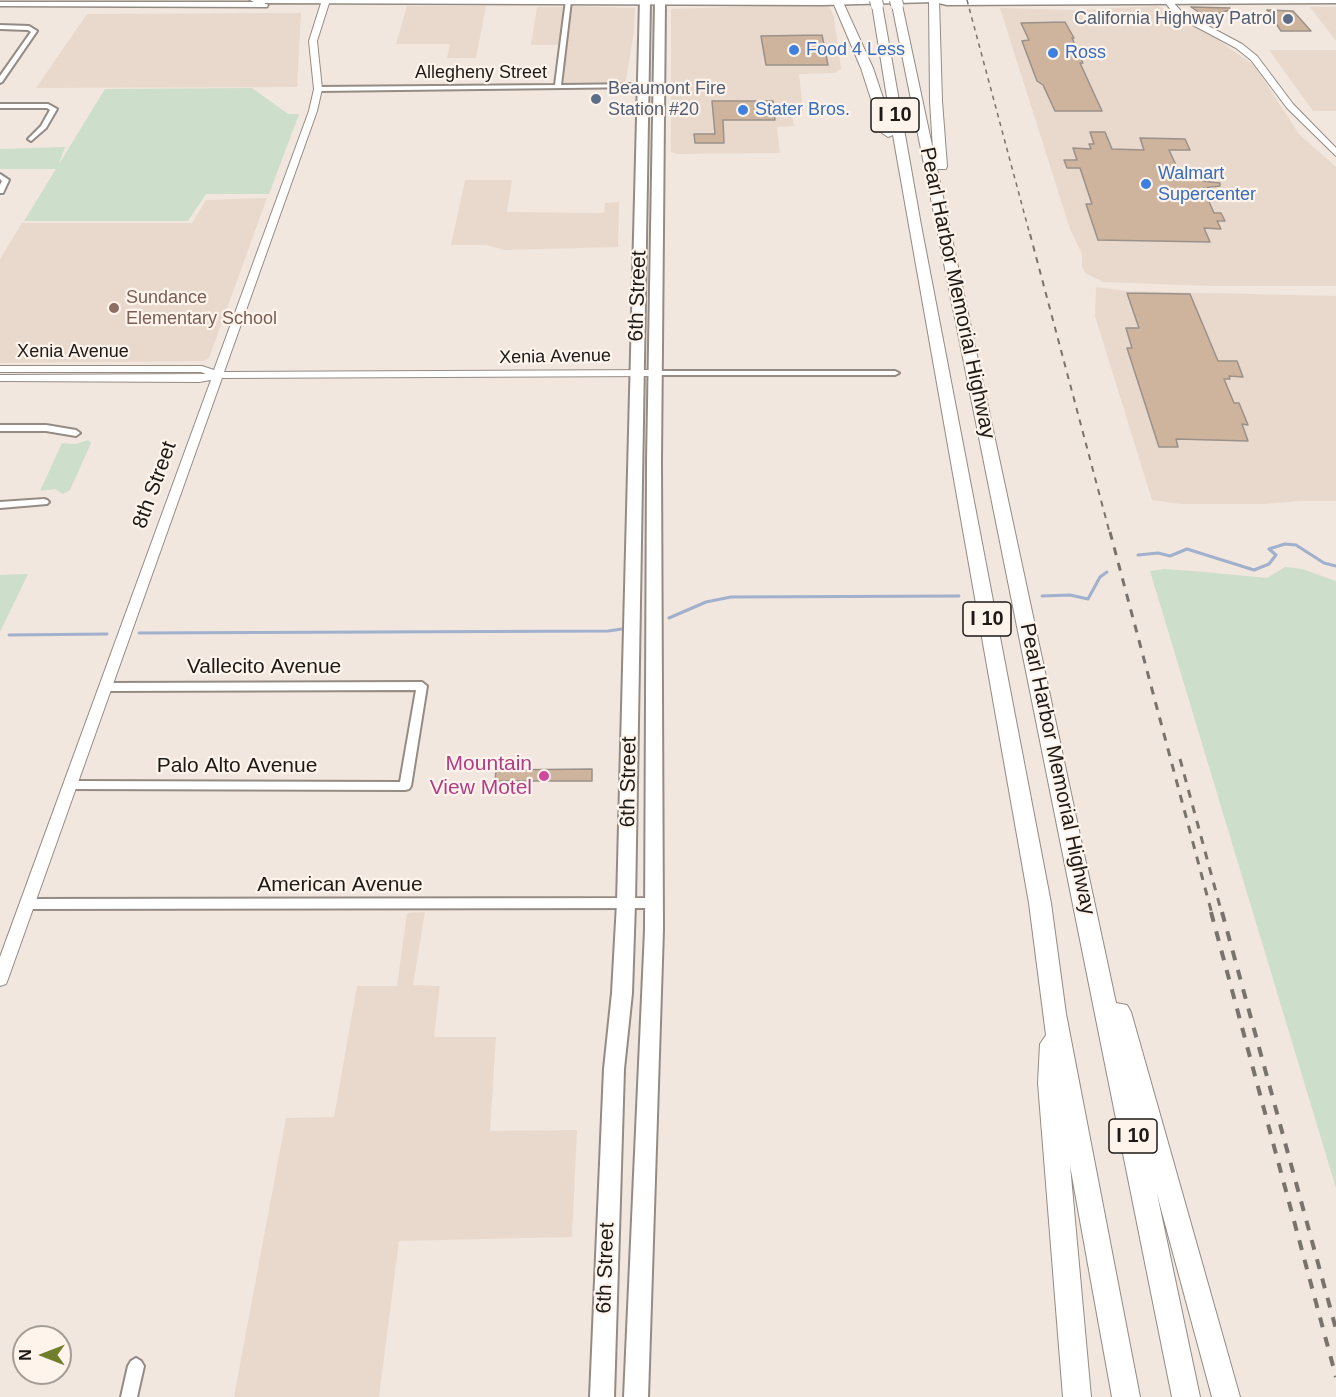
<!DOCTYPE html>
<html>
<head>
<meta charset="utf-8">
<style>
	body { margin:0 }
	#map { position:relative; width:1336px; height:1397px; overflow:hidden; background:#f1e7df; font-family:Arial,sans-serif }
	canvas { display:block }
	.north { position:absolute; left:12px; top:1325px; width:60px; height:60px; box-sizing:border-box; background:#fef4ec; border:2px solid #a49c96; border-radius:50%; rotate:270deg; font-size:16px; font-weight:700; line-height:24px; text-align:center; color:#1c1916 }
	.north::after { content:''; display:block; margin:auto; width:21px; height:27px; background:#717e2b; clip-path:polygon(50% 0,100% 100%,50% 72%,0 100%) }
</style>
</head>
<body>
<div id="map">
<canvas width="1336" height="1397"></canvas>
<div class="north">N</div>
</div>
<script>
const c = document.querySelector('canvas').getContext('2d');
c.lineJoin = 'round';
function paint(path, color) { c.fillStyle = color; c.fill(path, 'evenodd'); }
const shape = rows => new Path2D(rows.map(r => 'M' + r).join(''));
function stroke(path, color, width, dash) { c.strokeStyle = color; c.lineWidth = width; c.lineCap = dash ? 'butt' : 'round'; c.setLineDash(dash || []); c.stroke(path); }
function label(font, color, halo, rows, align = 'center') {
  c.font = font + ' Arial,sans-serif'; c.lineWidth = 4.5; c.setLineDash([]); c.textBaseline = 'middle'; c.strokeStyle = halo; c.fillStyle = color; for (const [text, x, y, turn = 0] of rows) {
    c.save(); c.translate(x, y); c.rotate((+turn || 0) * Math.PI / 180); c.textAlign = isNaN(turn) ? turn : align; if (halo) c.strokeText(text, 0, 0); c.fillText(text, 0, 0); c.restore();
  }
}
paint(shape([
	[789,5,829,6,834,17,841,69,835,73,799,74,803,110,791,110,794,126,777,127,780,153,677,154,671,152,671,9],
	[407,6,486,6,476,58,447,58,450,44,396,44],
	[569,6,635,8,634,32,625,85,562,85],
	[1158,6,1218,40,1254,65,1299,134,1336,167,1336,286,1212,286,1103,282,1085,273,1082,266,1082,254,1070,229,1000,8,1078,10],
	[537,7,563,7,560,45,531,45],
	[1310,7,1336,7,1336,41],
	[301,13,297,87,36,88,87,14],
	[1269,50,1336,50,1336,111,1313,111],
	[465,180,512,180,507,212,604,213,605,203,619,202,618,247,504,250,486,245,451,245],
	[267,198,209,358,204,361,0,363,0,259,22,223,192,223,206,200],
	[1096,287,1126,291,1336,296,1336,501,1301,501,1265,504,1180,504,1152,500,1095,316],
	[425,912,413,985,440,986,434,1037,496,1037,490,1131,577,1130,572,1237,399,1241,379,1397,234,1397,286,1118,334,1117,357,986,397,986,407,913]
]), '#e9d9cc');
paint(shape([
	[252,88,288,114,299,114,269,194,206,194,188,221,24,221,56,169,0,169,0,149,65,147,59,164,105,89],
	[88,440,91,443,70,490,63,494,55,489,40,491,62,443,75,444],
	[1285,567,1302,569,1336,581,1336,1188,1150,571,1165,569,1205,572,1267,578],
	[28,574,0,632,0,575]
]), '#cddeca');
stroke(shape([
	[1138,555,1158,553,1170,556,1187,549,1254,570,1269,564,1276,555,1269,549,1285,544,1296,545,1324,563,1336,566],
	[1042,596,1070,595,1088,599,1100,577,1107,572],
	[669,618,706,602,731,597,959,596],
	[139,633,608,631,622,629],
	[9,635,107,634]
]), '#a1b0cc', 3);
const building = shape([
	[1191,7,1230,8,1230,10,1206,17,1191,7],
	[1267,10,1293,11,1311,31,1281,31,1267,10],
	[1065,22,1074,38,1072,38,1083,63,1080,63,1102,111,1055,111,1043,85,1037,81,1022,41,1029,40,1021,23,1065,22],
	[822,35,828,65,766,65,761,36,822,35],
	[712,101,773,101,775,120,723,120,724,143,695,143,694,134,715,134,712,101],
	[1090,132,1105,132,1112,149,1144,150,1140,138,1185,139,1190,150,1169,150,1181,176,1201,176,1203,181,1220,183,1220,186,1203,188,1214,213,1221,213,1225,221,1217,221,1221,229,1204,228,1210,242,1098,240,1086,204,1092,204,1080,168,1067,168,1064,160,1077,160,1073,148,1091,149,1089,144,1094,144,1090,132],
	[1127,293,1190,294,1218,361,1237,361,1243,377,1229,376,1230,379,1224,379,1234,403,1239,403,1248,425,1242,424,1248,441,1176,439,1178,447,1159,447,1127,348,1132,348,1126,328,1139,328,1127,293],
	[592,769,592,781,495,781,496,770,592,769]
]);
paint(building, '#ceb49d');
stroke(building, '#9a918a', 1.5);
const minor = shape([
	[566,0,571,1,561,85,643,84,645,85,645,87,318,91,315,89,318,87,555,85,566,0],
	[0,25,29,26,37,31,2,82,0,83,0,76,31,32,28,30,0,29,0,25],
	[0,104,48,104,57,109,46,128,31,141,28,139,41,126,50,110,47,108,0,108,0,104],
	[0,174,9,180,3,193,0,193,0,185,2,181,0,179,0,174],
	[653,371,895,371,899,373,895,375,656,375,652,373,653,371],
	[0,425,46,425,76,430,80,433,76,436,46,431,0,431,0,425],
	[44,499,47,500,49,502,47,504,0,508,0,502,44,499],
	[422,682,427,686,411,786,409,789,405,790,70,789,66,788,64,785,66,782,70,781,400,782,416,690,105,691,100,687,105,683,422,682],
	[654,898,658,899,660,903,658,907,654,908,27,909,23,908,21,904,23,900,27,899,654,898],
	[136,1358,141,1361,144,1366,137,1397,121,1397,128,1366,131,1361,136,1358]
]);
const tertiary = shape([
	[322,0,330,0,317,41,322,89,317,111,224,372,656,370,661,373,656,376,222,378,8,979,6,984,0,986,0,957,211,380,199,382,0,381,0,375,206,374,201,372,0,372,0,366,202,366,214,370,309,111,314,89,309,41,322,0],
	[1163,0,1171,0,1182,12,1242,44,1257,56,1293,104,1336,148,1336,156,1287,108,1251,60,1236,48,1176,16,1163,0]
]);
const secondary = shape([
	[250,0,1336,0,1336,3,947,5,934,2,823,5,264,3,268,5,267,7,0,6,0,2,254,2,250,0]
]);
const primary = shape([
	[640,0,650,0,635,903,632,993,624,1069,614,1397,590,1397,604,1069,612,993,617,903,640,0],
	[655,0,665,0,661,461,663,930,648,1397,624,1397,645,930,647,461,655,0]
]);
const motorway = shape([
	[832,0,842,0,873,68,891,122,872,5,877,2,882,5,921,225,1051,903,1066,1014,1140,1397,1112,1397,1070,1165,1091,1397,1063,1397,1038,1083,1040,1044,1046,1035,1029,903,893,135,888,137,882,133,861,68,832,0],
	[929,0,939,0,942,101,947,166,946,169,937,169,1116,1003,1127,1005,1131,1012,1240,1397,1212,1397,1157,1194,1200,1397,1172,1397,892,5,897,2,902,5,933,150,930,101,929,0]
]);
stroke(minor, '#948b84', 4);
stroke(tertiary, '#948b84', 2);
stroke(secondary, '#948b84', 3);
stroke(primary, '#948b84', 4);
stroke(motorway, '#948b84', 2);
paint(minor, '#fff');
paint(tertiary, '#fff');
paint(secondary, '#fff');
paint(primary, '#fff');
paint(motorway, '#fff');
stroke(shape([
	[967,0,1030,235]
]), '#79736e', 1.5, [4.5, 4.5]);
stroke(shape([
	[1030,234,1110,534]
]), '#79736e', 2, [6, 6]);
stroke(shape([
	[1110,532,1212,914],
	[1180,759,1222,914]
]), '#79736e', 3, [8, 8]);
stroke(shape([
	[1211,912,1336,1377],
	[1222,912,1336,1329]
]), '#79736e', 4, [10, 10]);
const motorwayBridge = shape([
	[876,0,877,5],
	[896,0,897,5]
]);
stroke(motorwayBridge, '#948b84', 14, []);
stroke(motorwayBridge, '#fff', 12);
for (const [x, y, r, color] of [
	[1288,19,6,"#5c6f8a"],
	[794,50,6,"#3f7fe0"],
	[1053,53,6,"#3f7fe0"],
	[596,99,6,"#5c6f8a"],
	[743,110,6,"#3f7fe0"],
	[1146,184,6,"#3f7fe0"],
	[114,308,6,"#8d6e63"],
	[544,776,6,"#d1479c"]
]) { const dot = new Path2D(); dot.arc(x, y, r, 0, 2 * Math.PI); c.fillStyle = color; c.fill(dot); stroke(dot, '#fef4ec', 2); }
label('18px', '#4e5e75', '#fef4ec', [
	["California Highway Patrol",1276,19],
	["Beaumont Fire",608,89,"left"],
	["Station #20",608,110,"left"]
], 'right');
label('18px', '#366cbe', '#fef4ec', [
	["Food 4 Less",806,50],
	["Ross",1065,53],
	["Stater Bros.",755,110],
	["Walmart",1158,174],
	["Supercenter",1158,195]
], 'left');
label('18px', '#1c1916', '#fef4ec', [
	["Allegheny Street",481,73],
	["Xenia Avenue",73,352],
	["Xenia Avenue",555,357,-1]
]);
label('18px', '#785e54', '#fef4ec', [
	["Sundance",126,298],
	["Elementary School",126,319]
], 'left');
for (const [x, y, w] of [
	[895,115,48],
	[987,619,48],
	[1133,1136,48]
]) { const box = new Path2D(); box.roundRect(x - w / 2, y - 17, w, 34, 4.5); c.fillStyle = '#fef4ec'; c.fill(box); stroke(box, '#1c1916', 1.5); }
label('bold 20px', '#1c1916', null, [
	["I 10",895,115],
	["I 10",987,619],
	["I 10",1133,1136]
]);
label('21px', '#1c1916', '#fef4ec', [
	["Pearl Harbor Memorial Highway",957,293,78],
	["6th Street",638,296,-88],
	["8th Street",155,485,-70],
	["Vallecito Avenue",264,667],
	["Palo Alto Avenue",237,766],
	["Pearl Harbor Memorial Highway",1057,769,78],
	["6th Street",629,782,-89],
	["American Avenue",340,885],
	["6th Street",606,1268,-88]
]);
label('21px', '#b23c85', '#fef4ec', [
	["Mountain",532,764],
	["View Motel",532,788]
], 'right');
</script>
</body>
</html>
